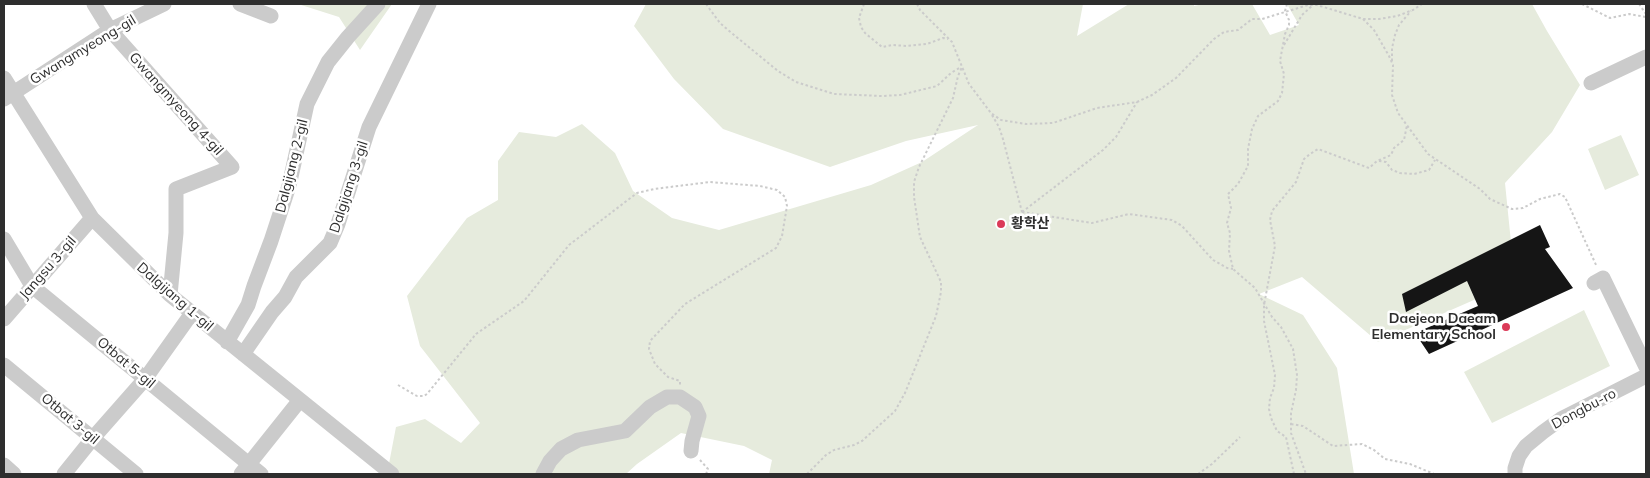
<!DOCTYPE html>
<html>
<head>
<meta charset="utf-8">
<style>
	body { margin:0 }
	#map { position:relative; width:1650px; height:478px; overflow:hidden; background:#fff; font-family:Mulish,sans-serif }
	canvas { display:block }
	.frame { position:absolute; inset:0; border:5px solid #2e2e2e; pointer-events:none }
</style>
</head>
<body>
<div id="map">
<canvas width="1650" height="478"></canvas>
<div class="frame"></div>
</div>
<script>
const c = document.querySelector('canvas').getContext('2d');
c.lineJoin = 'round';
function paint(path, color) { c.fillStyle = color; c.fill(path, 'evenodd'); }
const shape = rows => new Path2D(rows.map(r => 'M' + r).join(''));
function stroke(path, color, width, dash) { c.strokeStyle = color; c.lineWidth = width; c.lineCap = dash ? 'butt' : 'round'; c.setLineDash(dash || []); c.stroke(path); }
function label(font, color, halo, rows, align = 'center') {
  c.font = font + ' Mulish,"Noto Sans KR",sans-serif'; c.lineWidth = 5; c.setLineDash([]); c.textBaseline = 'middle'; c.strokeStyle = halo; c.fillStyle = color; for (const [text, x, y, turn = 0] of rows) {
    c.save(); c.translate(x, y); c.rotate((+turn || 0) * Math.PI / 180); c.textAlign = isNaN(turn) ? turn : align; if (halo) c.strokeText(text, 0, 0); c.fillText(text, 0, 0); c.restore();
  }
}
paint(shape([
	[298,4,392,4,360,50,339,17],
	[646,4,1083,4,1077,36,1129,4,1194,4,1194,6,1203,4,1252,4,1270,35,1299,25,1287,4,1532,4,1547,31,1580,85,1552,132,1505,183,1515,282,1378,342,1302,277,1259,294,1303,315,1337,368,1354,474,769,474,772,460,744,446,681,433,637,464,626,474,387,474,396,427,425,419,461,443,480,423,420,346,407,296,467,218,498,200,498,161,519,132,556,137,582,124,615,153,633,191,672,218,719,230,871,185,922,162,978,125,906,141,830,167,723,129,674,79,634,26],
	[1621,135,1639,175,1605,190,1588,149],
	[1584,310,1610,366,1492,423,1464,372]
]), '#e6ebdd');
paint(shape([
	[1540,225,1550,247,1545,249,1573,288,1429,354,1415,333,1478,306,1467,281,1406,312,1402,294]
]), '#151515');
stroke(shape([
	[341,4,347,4],
	[706,4,720,23,728,30,778,71,796,82,834,94,882,96,900,95,937,86,951,73,961,67],
	[864,4,859,18,861,27,865,33,882,47,893,45,907,46,927,44,943,38,948,39],
	[917,4,920,10,952,42,969,84,991,113,1001,120,1026,124,1053,123,1097,108,1137,102,1152,95,1176,78,1214,39,1224,32,1238,30,1252,19,1262,19,1308,5,1317,5,1363,19,1379,19,1397,16,1413,10,1422,4],
	[1287,4,1285,11,1289,20,1289,25,1285,34,1280,61,1284,74,1282,93,1278,101,1258,116,1252,129,1248,149,1248,166,1238,184,1228,194,1231,208,1227,223,1230,233,1229,251,1233,269,1255,288,1272,317,1281,327,1293,349,1297,375,1296,390,1291,413,1291,433,1306,474],
	[1582,4,1610,18,1629,14,1646,17],
	[1639,4,1646,14],
	[1363,19,1374,30,1389,56,1393,65,1392,95,1398,113,1428,154,1480,189,1490,199,1512,209,1523,208,1540,199,1560,194,1565,197,1597,267],
	[1284,45,1302,15,1313,5],
	[1392,61,1392,48,1395,35,1399,25,1411,11],
	[992,115,999,127,1003,139,1022,212],
	[1379,161,1386,162,1392,170,1400,173,1414,174,1429,170,1435,160],
	[1022,212,1092,223,1129,214,1172,220,1182,226,1213,260,1227,268,1233,269],
	[1022,212,1103,150,1116,137,1137,102],
	[398,385,417,396,424,396,427,394,476,334,524,301,569,245,637,193,654,189,710,182,760,186,777,190,785,197,787,206,782,236,776,248,685,304,650,341,649,349,655,364,668,377,680,381,680,385],
	[1291,424,1303,426,1333,446,1362,444,1374,450,1385,459,1410,464,1434,474],
	[700,460,708,469,706,474],
	[807,474,826,455,834,450,854,445,862,441,895,411,905,393,936,316,941,292,941,282,920,237,914,197,914,182,919,167,953,98,958,76,962,67],
	[1198,474,1212,464,1240,437],
	[1294,474,1286,437,1277,431,1271,418,1269,409,1270,398,1274,388,1275,375,1264,321,1264,305,1275,246,1270,220,1272,211,1296,182,1304,159,1310,154,1318,149,1369,168,1377,161,1391,155,1394,148,1404,140,1407,125]
]), '#cbcbcb', 2, [2.5, 2.5]);
stroke(shape([
	[94,4,110,30,232,167,176,189,176,233,170,295],
	[240,4,271,16],
	[4,78,92,218,170,295,392,474],
	[1591,83,1646,57],
	[4,99,110,30,164,4],
	[4,239,32,286,261,474],
	[1594,283,1603,278,1646,367],
	[4,319,92,218],
	[227,342,248,305,254,286,271,241,289,186,307,104,328,62,348,37,378,4],
	[243,354,272,312,285,297,296,277,330,243,338,224,369,127,429,4],
	[4,365,136,474],
	[4,465,14,474],
	[64,474,93,438,145,379,192,313],
	[241,474,300,400],
	[543,474,550,461,561,449,578,440,625,431,650,407,667,397,680,397,695,407,699,416,692,441,691,451],
	[1515,474,1515,468,1519,456,1526,446,1543,432,1561,419,1646,376]
]), '#cbcbcb', 15);
for (const [x, y, r, color] of [
	[1001,224,5,"#db3a58"],
	[1506,327,5,"#db3a58"]
]) { const dot = new Path2D(); dot.arc(x, y, r, 0, 2 * Math.PI); c.fillStyle = color; c.fill(dot); stroke(dot, '#fff', 2); }
label('14px', '#2e2e2e', '#fff', [
	["Gwangmyeong-gil",83,50,-31],
	["Gwangmyeong 4-gil",176,104,48],
	["Dalgijang 2-gil",292,166,-76],
	["Dalgijang 3-gil",349,187,-72],
	["Jangsu 3-gil",48,268,-49],
	["Dalgijang 1-gil",175,297,41],
	["Otbat 5-gil",126,363,40],
	["Dongbu-ro",1584,409,-28],
	["Otbat 3-gil",70,419,40]
]);
label('bold 14px', '#2e2e2e', '#fff', [
	["황학산",1011,224],
	["Daejeon Daeam",1496,319,"right"],
	["Elementary School",1496,335,"right"]
], 'left');
</script>
</body>
</html>
